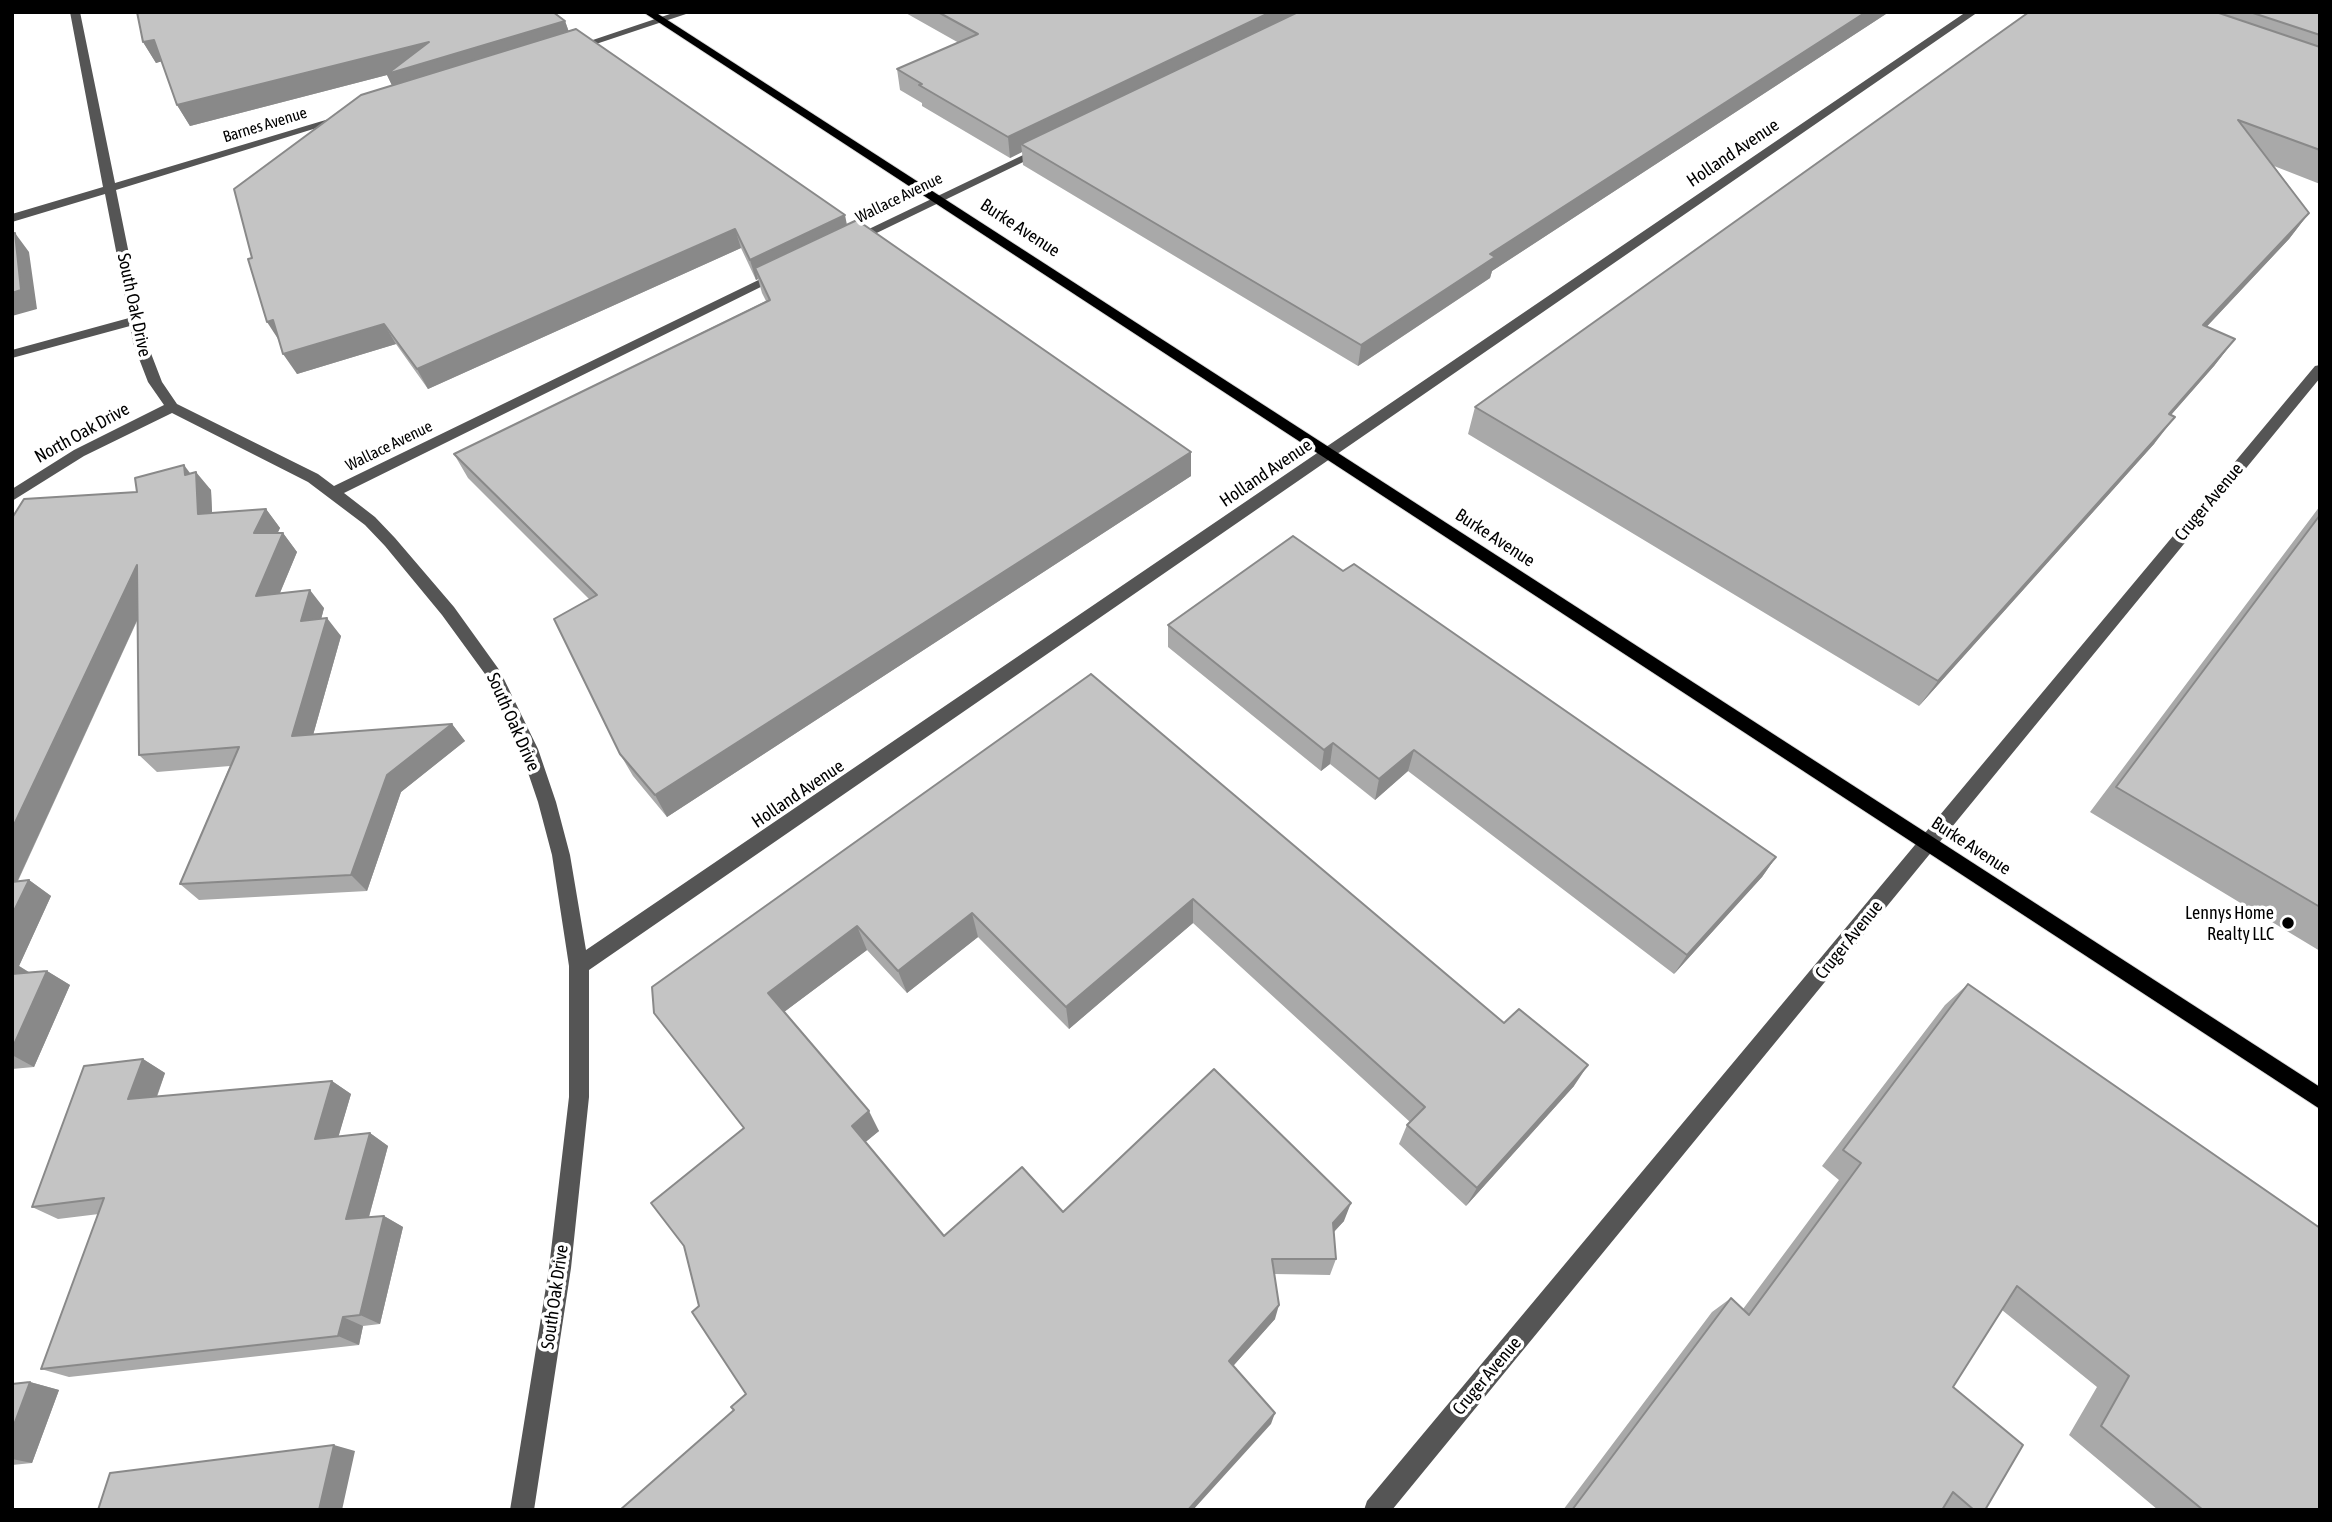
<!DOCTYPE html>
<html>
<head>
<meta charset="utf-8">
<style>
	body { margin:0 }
	#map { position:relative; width:2332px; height:1522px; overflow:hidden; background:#fff; font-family:"Asap Condensed",sans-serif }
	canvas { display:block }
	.frame { position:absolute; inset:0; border:14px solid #000; pointer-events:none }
</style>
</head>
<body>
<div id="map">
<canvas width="2332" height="1522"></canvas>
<div class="frame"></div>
</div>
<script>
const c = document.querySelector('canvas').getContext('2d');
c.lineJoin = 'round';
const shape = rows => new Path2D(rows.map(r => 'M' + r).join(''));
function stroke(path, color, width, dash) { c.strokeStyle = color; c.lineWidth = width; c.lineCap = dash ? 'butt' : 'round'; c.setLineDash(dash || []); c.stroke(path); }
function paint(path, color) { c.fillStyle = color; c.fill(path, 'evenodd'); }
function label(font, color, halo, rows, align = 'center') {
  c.font = font + ' "Asap Condensed",sans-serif'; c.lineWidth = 7; c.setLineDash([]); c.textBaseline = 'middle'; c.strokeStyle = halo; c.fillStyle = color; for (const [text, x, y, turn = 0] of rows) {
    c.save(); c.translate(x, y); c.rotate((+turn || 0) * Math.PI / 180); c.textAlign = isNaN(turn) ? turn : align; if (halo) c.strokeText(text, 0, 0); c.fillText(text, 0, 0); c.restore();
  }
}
const major = shape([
	[643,12,655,12,2320,1087,2320,1109,643,12]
]);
stroke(major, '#dbdbdb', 2);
paint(shape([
	[70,12,80,12,115,183,339,116,349,118,116,190,147,343,162,382,177,404,318,474,334,486,775,272,783,272,785,275,344,493,375,517,395,538,454,607,500,671,538,749,556,802,570,855,586,950,1966,12,1978,12,589,970,589,1097,571,1268,534,1510,510,1510,549,1268,569,1097,569,966,552,855,538,802,520,749,485,674,442,615,385,546,365,525,308,482,172,413,84,456,12,501,12,489,74,450,164,405,148,382,133,343,130,326,12,358,12,350,129,318,105,194,12,222,12,214,103,187,70,12],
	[676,12,692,12,578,50,569,48,676,12],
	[1044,145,1050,148,1048,150,856,243,848,243,846,240,1044,145],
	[2320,365,2320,378,1392,1510,1364,1510,1367,1501,2315,366,2320,365]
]), '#555');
paint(major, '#000');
paint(shape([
	[904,12,1889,12,1492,271,1490,278,1358,366,1023,165,1022,152,1010,158,922,106,922,103,900,90,897,69,959,43],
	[2029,12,2320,12,2320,184,2274,166,2309,213,2289,239,2206,327,2235,339,2214,366,2171,415,2154,444,1919,706,1468,434,1475,407],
	[565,21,569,32,847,225,1191,452,1191,476,667,817,633,776,620,754,589,599,468,478,454,454,766,301,762,293,758,279,756,280,741,248,428,389,396,344,297,374,252,258,392,85,387,75,190,126,177,105,162,61,156,63,143,42],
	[190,473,211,490,212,513,266,509,280,528,277,533,283,533,297,552,280,593,324,608,321,619,341,636,313,735,452,724,465,741,401,792,367,891,199,900,180,884,230,766,157,772,139,755,138,619,18,881,29,880,51,896,19,966,29,972,47,971,70,985,34,1067,12,1069,12,518,137,492],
	[2320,506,2320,951,2090,812],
	[1343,571,1776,857,1762,877,1674,974,1408,771,1375,800,1330,764,1321,771,1168,647,1168,625],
	[1091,674,1574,1086,1466,1206,1399,1144,1407,1125,1410,1122,1193,923,1069,1029,978,937,907,993,867,950,784,1012,879,1131,865,1142,944,1236,1063,1212,1344,1221,1334,1232,1336,1259,1330,1275,1274,1274,1275,1319,1233,1366,1271,1424,734,1410,746,1394,699,1306,744,1128,654,1013],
	[1968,984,2320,1510,2158,1510,2069,1435,2097,1387,2002,1310,1953,1387,1985,1510,1563,1510,1712,1312,1731,1298,1743,1309,1839,1180,1822,1166,1945,1005],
	[143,1059,165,1073,157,1097,332,1081,351,1094,338,1137,370,1133,388,1146,369,1217,384,1216,403,1227,380,1324,363,1326,359,1345,69,1377,41,1369,99,1214,58,1219,32,1207],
	[30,1382,59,1390,32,1463,12,1465,12,1384]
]), '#a9a9a9');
paint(shape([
	[1271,12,1312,12,1021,144,1022,152,1010,158,1008,137],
	[1866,12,1889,12,1492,271,1490,278,1358,366,1361,345,1490,254],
	[565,21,572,41,396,94,387,75,190,126,177,105,429,42],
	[154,40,166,60,156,63,143,42],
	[2309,213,2289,239,2183,352,2203,325],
	[845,215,849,235,755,268,758,279,756,280,750,260],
	[735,229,741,248,428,389,417,369],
	[15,233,29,252,37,309,12,316],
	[273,320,280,342,267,322],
	[384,324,396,344,297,374,283,354],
	[2235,339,2214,366,2148,441,2169,414],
	[2175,417,2154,444,1919,706,1938,681],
	[1191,452,1191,476,667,817,655,795],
	[184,465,196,481,196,472,211,490,213,532,198,514,185,475],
	[266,509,280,528,269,552,254,533],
	[283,533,297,552,271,614,256,596],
	[137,565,154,583,16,884,12,898,12,829],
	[310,590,324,608,316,639,301,621],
	[327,618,341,636,308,753,292,736],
	[452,724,465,741,401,792,367,891,351,875,387,775],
	[1333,743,1330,764,1321,771,1324,750],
	[1414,750,1408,771,1375,800,1379,779],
	[1776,857,1762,877,1674,974,1687,955],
	[29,880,51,896,19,966,39,979,12,981,12,915],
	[1193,899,1193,923,1069,1029,1066,1007],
	[972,913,978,937,907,993,898,971],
	[857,926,867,950,780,1015,768,993],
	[47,971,70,985,34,1067,12,1055,12,1049],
	[143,1059,165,1073,151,1112,128,1099],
	[1588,1065,1574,1086,1466,1206,1477,1188],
	[332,1081,351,1094,334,1152,315,1139],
	[869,1111,879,1131,862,1145,852,1126],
	[370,1133,388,1146,365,1231,346,1219],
	[1351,1203,1344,1221,1327,1239,1333,1223],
	[384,1216,403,1227,380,1324,360,1315],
	[1279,1305,1275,1319,1226,1374,1229,1361],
	[343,1317,363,1326,359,1345,338,1336],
	[30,1382,59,1390,32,1463,12,1459,12,1430],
	[1275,1413,1271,1424,1193,1510,1188,1510],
	[334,1445,355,1451,342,1510,319,1510]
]), '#898989');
const building = shape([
	[137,12,553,12,565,21,387,74,429,42,177,105,154,40,143,42,137,12],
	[938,12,1271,12,1008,137,919,85,922,84,897,69,978,34,938,12],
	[1298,12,1866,12,1490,254,1495,257,1361,345,1021,144,1298,12],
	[2029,12,2216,12,2320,47,2320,150,2238,120,2309,213,2203,325,2235,339,2169,414,2175,417,1938,681,1475,407,2029,12],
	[2250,12,2320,12,2320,35,2250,12],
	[576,29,845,215,750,260,735,229,417,369,384,324,283,354,273,320,267,322,248,259,252,258,234,189,361,95,576,29],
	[857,220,1191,452,655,795,620,754,554,619,597,595,454,454,770,300,755,268,857,220],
	[15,233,21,290,12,293,12,234,15,233],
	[184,465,185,475,196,472,198,514,266,509,254,533,283,533,256,596,310,590,301,621,327,618,292,736,452,724,387,775,351,875,180,884,239,747,139,755,137,565,12,829,12,518,24,499,137,492,135,478,184,465],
	[2320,515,2320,907,2116,787,2320,515],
	[1293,536,1343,571,1354,564,1776,857,1687,955,1414,750,1379,779,1333,743,1324,750,1168,625,1293,536],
	[1091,674,1504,1023,1519,1009,1588,1065,1477,1188,1407,1125,1425,1107,1193,899,1066,1007,972,913,898,971,857,926,768,993,869,1111,852,1126,944,1236,1022,1167,1063,1212,1214,1069,1351,1203,1333,1223,1336,1259,1272,1259,1279,1305,1229,1361,1275,1413,1188,1510,620,1510,734,1410,731,1407,746,1394,692,1312,699,1306,684,1246,651,1203,744,1128,654,1013,652,987,1091,674],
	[29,880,12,915,12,882,29,880],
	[47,971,12,1049,12,974,47,971],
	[1968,984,2320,1228,2320,1510,2203,1510,2101,1426,2129,1376,2017,1286,1953,1387,2023,1445,1985,1510,1974,1510,1953,1492,1942,1510,1572,1510,1731,1298,1749,1315,1861,1163,1843,1150,1968,984],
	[143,1059,128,1099,332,1081,315,1139,370,1133,346,1219,384,1216,360,1315,343,1317,338,1336,41,1369,104,1198,32,1207,84,1066,143,1059],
	[30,1382,12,1430,12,1384,30,1382],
	[334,1445,319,1510,98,1510,110,1473,334,1445]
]);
paint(building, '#c4c4c4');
stroke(building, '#898989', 2);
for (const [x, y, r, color] of [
	[2288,923,7,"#000"]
]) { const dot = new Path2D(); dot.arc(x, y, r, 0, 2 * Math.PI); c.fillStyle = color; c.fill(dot); stroke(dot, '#fff', 2.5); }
label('16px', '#000', '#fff', [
	["Barnes Avenue",265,125,-17],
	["Wallace Avenue",899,198,-26],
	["Wallace Avenue",389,446,-26]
]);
label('18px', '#000', '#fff', [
	["Holland Avenue",1733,153,-34],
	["Burke Avenue",1020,228,33],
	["South Oak Drive",134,305,78],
	["North Oak Drive",82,433,-29],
	["Holland Avenue",1266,473,-34],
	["Cruger Avenue",2209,502,-50],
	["Burke Avenue",1495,538,33],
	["South Oak Drive",513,722,66],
	["Holland Avenue",798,794,-34],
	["Burke Avenue",1971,846,33],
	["Cruger Avenue",1849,940,-51],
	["South Oak Drive",555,1297,-82],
	["Cruger Avenue",1487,1376,-50]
]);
label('18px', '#000', '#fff', [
	["Lennys Home",2274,913],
	["Realty LLC",2274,934]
], 'right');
</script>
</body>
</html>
